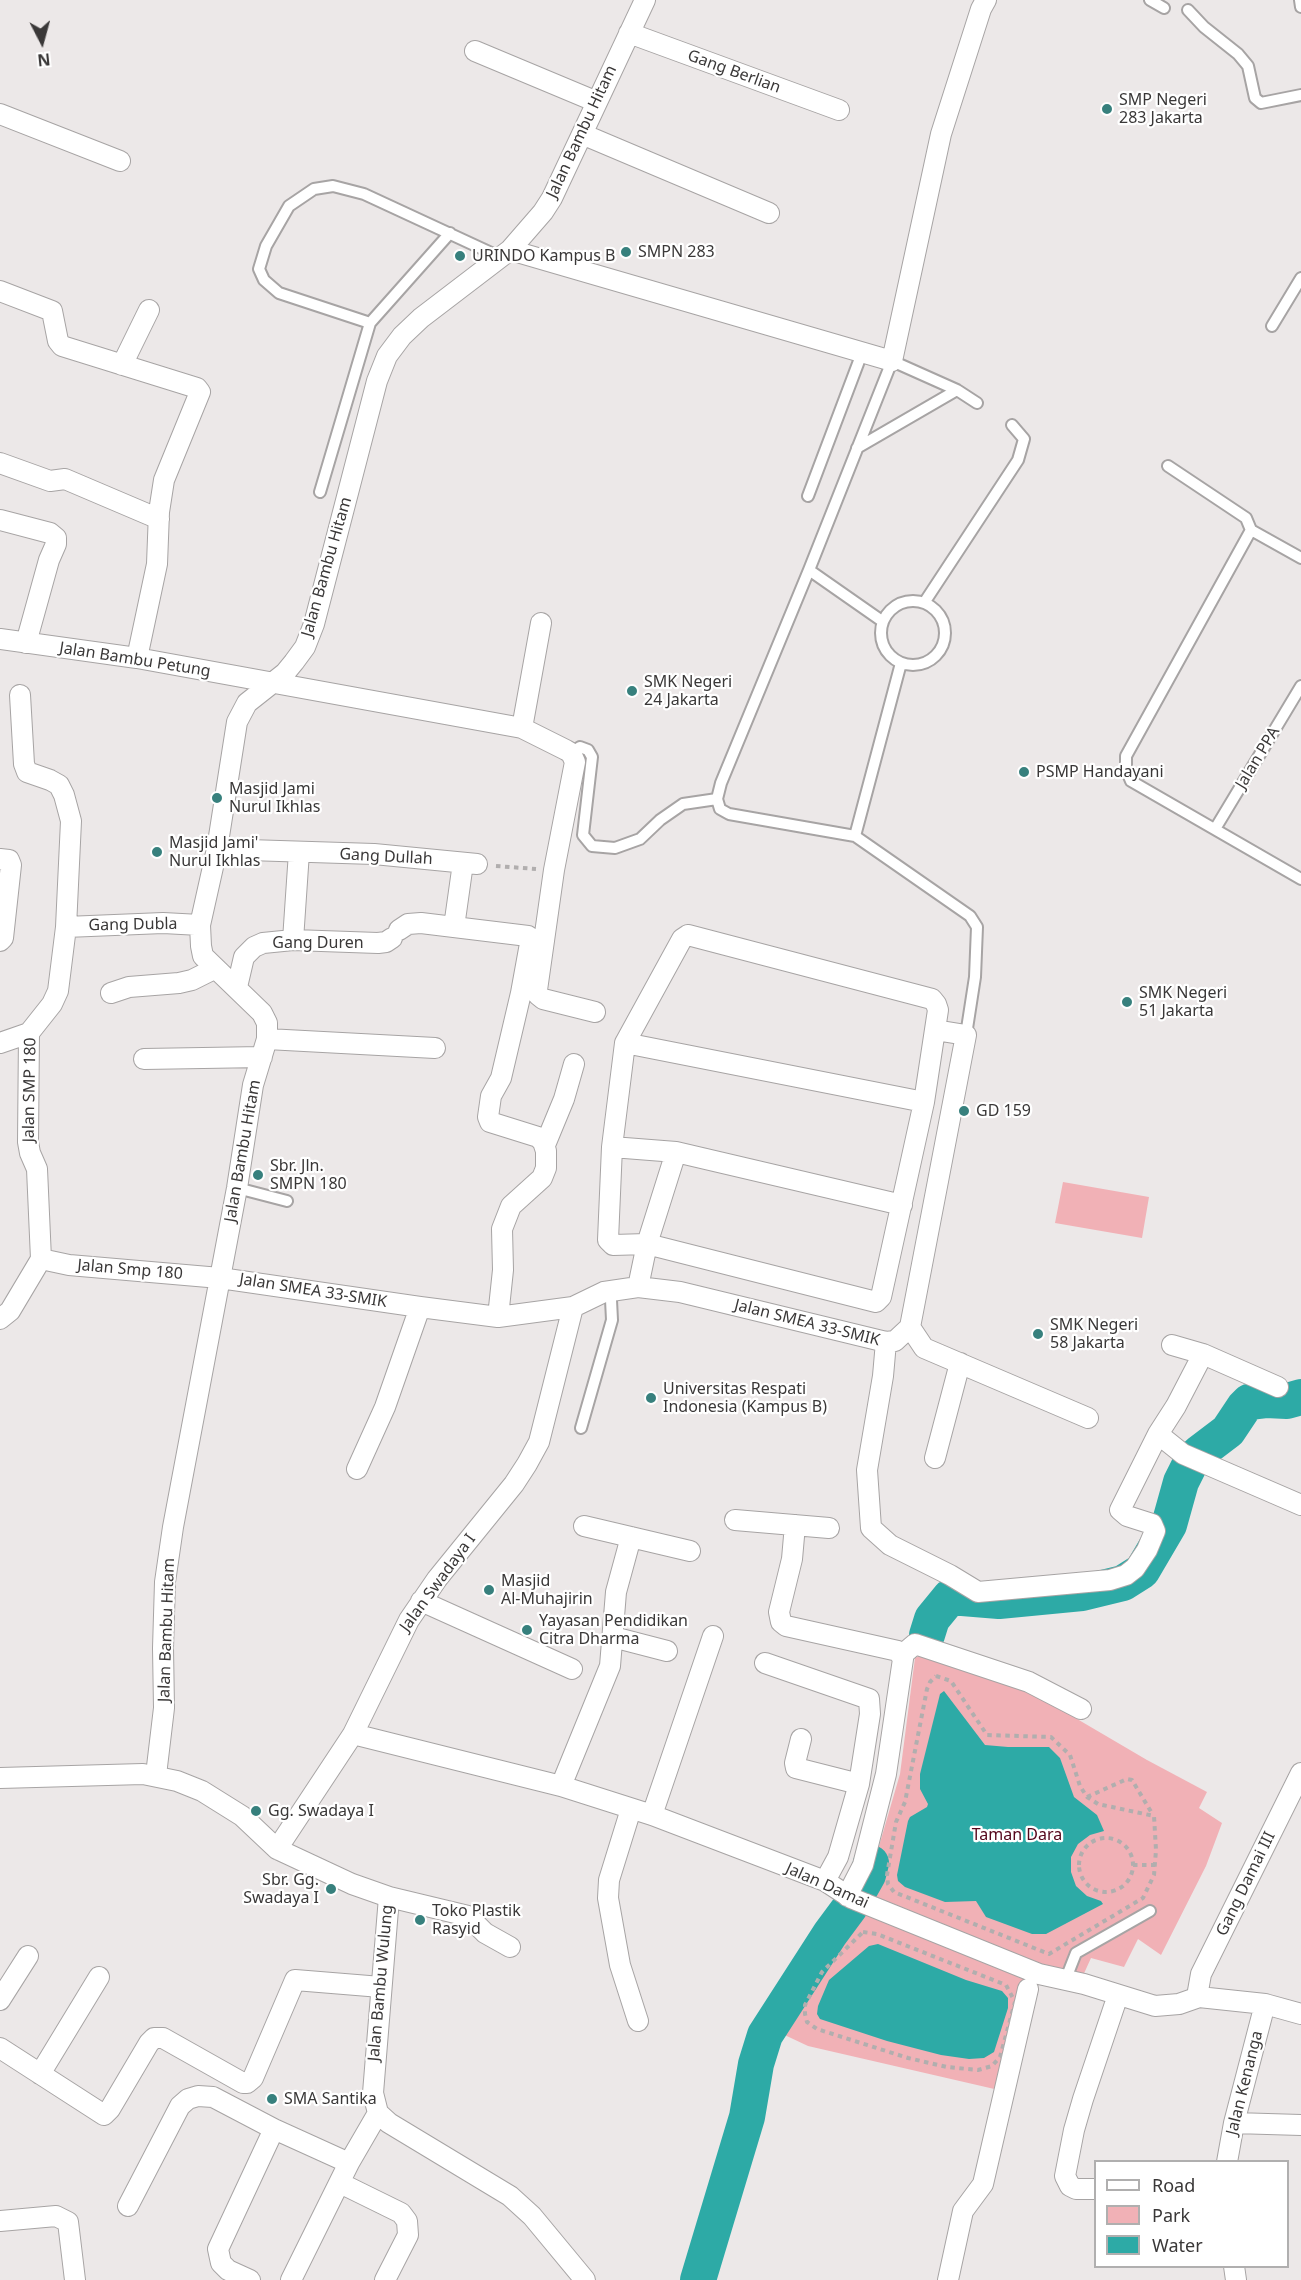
<!DOCTYPE html>
<html>
<head>
<meta charset="utf-8">
<style>
	body { margin:0 }
	#map { position:relative; width:1301px; height:2280px; overflow:hidden; background:#ece8e8; font-family:"Noto Sans",sans-serif }
	canvas { display:block }
	.legend { position:absolute; left:1094px; top:2160px; width:195px; height:108px; box-sizing:border-box; background:#fff; border:2px solid #b0afaf; margin:0; padding:8px 10px; list-style:none; font-size:18px; color:#3a3838 }
	.legend li { display:flex; align-items:center; gap:12px; height:30px }
	.legend b { width:30px; border:2px solid #b0afaf }
	.north { position:absolute; left:12px; top:12px; width:60px; height:60px; -webkit-text-stroke:4px #fff; paint-order:stroke; rotate:174deg; font-size:16px; font-weight:700; line-height:24px; text-align:center; color:#3a3838 }
	.north::after { content:''; display:block; margin:auto; width:21px; height:27px; background:#3a3838; clip-path:polygon(50% 0,100% 100%,50% 72%,0 100%) }
</style>
</head>
<body>
<div id="map">
<canvas width="1301" height="2280"></canvas>
<ul class="legend">
<li><b style="height:8px;background:#fff"></b>Road</li>
<li><b style="height:16px;background:#f1b1b6"></b>Park</li>
<li><b style="height:16px;background:#2daaa6"></b>Water</li>
</ul>
<div class="north">N</div>
</div>
<script>
const c = document.querySelector('canvas').getContext('2d');
c.lineJoin = 'round';
function paint(path, color) { c.fillStyle = color; c.fill(path, 'evenodd'); }
const shape = rows => new Path2D(rows.map(r => 'M' + r).join(''));
function stroke(path, color, width, dash) { c.strokeStyle = color; c.lineWidth = width; c.lineCap = dash ? 'butt' : 'round'; c.setLineDash(dash || []); c.stroke(path); }
function label(font, color, halo, rows, align = 'center') {
  c.font = font + ' "Noto Sans",sans-serif'; c.lineWidth = 4.5; c.setLineDash([]); c.textBaseline = 'middle'; c.strokeStyle = halo; c.fillStyle = color; for (const [text, x, y, turn = 0] of rows) {
    c.save(); c.translate(x, y); c.rotate((+turn || 0) * Math.PI / 180); c.textAlign = isNaN(turn) ? turn : align; if (halo) c.strokeText(text, 0, 0); c.fillText(text, 0, 0); c.restore();
  }
}
paint(shape([
	[1063,1182,1149,1197,1142,1238,1055,1223],
	[924,1653,1026,1689,1147,1760,1207,1792,1199,1808,1222,1823,1206,1866,1161,1955,1138,1939,1124,1967,1091,1958,1081,1980,1033,1965,1003,2091,808,2046,774,2030,868,1884,900,1774,915,1658]
]), '#f1b1b6');
paint(shape([
	[944,1691,985,1745,1008,1747,1049,1747,1060,1758,1074,1797,1097,1815,1104,1831,1090,1835,1078,1844,1071,1857,1071,1872,1076,1886,1087,1896,1101,1901,1103,1904,1046,1934,1032,1934,986,1917,976,1901,945,1902,905,1887,898,1881,897,1875,908,1821,910,1817,927,1807,928,1804,920,1789,920,1774,940,1694],
	[878,1944,966,1980,1002,1991,1008,1998,1008,2008,994,2052,984,2058,969,2059,941,2055,887,2041,820,2019,817,2014,818,2006,829,1980,869,1946]
]), '#2daaa6');
stroke(shape([
	[927,1635,932,1619,950,1597,999,1601,1082,1593,1123,1583,1142,1571,1169,1525,1181,1482,1190,1464,1199,1453,1228,1431,1244,1407,1249,1402,1266,1400,1287,1401,1301,1397],
	[698,2280,747,2117,756,2064,765,2035,830,1934,850,1907,868,1875,871,1863]
]), '#2daaa6', 36);
const service = shape([
	[1150,0,1164,8],
	[1300,0,1301,7],
	[1188,10,1204,27,1238,54,1248,66,1255,98,1261,103,1301,95],
	[370,323,279,293,264,280,259,269,266,246,289,206,314,189,333,186,364,194,500,257],
	[1272,326,1301,278],
	[857,448,957,390],
	[1168,466,1246,518,1251,530,1126,756,1126,769,1131,781,1301,879],
	[320,492,370,323,450,233],
	[808,496,862,353],
	[1251,530,1301,558],
	[809,570,882,621],
	'881 633a32 32 0 1 1 64 0a32 32 0 1 1-64 0Z',
	[924,603,1018,460,1024,439,1012,425],
	[901,663,855,836,729,814,720,809,717,799,721,783,809,570,892,361,957,390,977,403],
	[571,753,580,747,588,750,592,757,583,835,592,846,615,848,640,839,660,820,683,804,717,799],
	[1215,829,1301,686],
	[855,836,970,916,977,927,975,977,966,1035],
	[237,1188,287,1201],
	[581,1428,612,1320,611,1300,604,1292],
	[1065,1981,1076,1953,1150,1911]
]);
const minor = shape([
	[629,33,839,110],
	[475,51,597,102],
	[0,114,120,161],
	[582,134,769,213],
	[510,250,892,361,941,134,981,9,986,0],
	[0,291,52,311,58,341,62,346,197,388,200,392,164,480,159,512,157,564,137,658],
	[122,365,149,310],
	[0,463,50,481,65,479,159,519],
	[0,520,50,533,56,538,56,544,49,560,26,643],
	[0,639,137,658,522,728,566,750,571,753,575,762,554,870,537,990,538,995,543,999,595,1012],
	[522,728,541,623],
	[217,849,374,854,477,864],
	[0,859,9,860,11,865,3,938,0,941],
	[66,927,163,923,200,925],
	[454,927,463,863],
	[399,930,408,924,421,923,528,936,531,938,521,993,501,1078,491,1096,488,1117,490,1122,538,1137,543,1142,546,1151,546,1168,542,1178,511,1206,502,1229,503,1270,498,1317],
	[688,935,932,999,936,1004,938,1010,924,1102,881,1297,876,1302,647,1244,613,1245,608,1240,612,1147,625,1043,682,939,688,935],
	[293,940,299,852],
	[237,987,244,957,254,947,263,943,293,940,378,943,386,942,392,938],
	[111,993,129,987,179,983,192,980,214,969],
	[267,1039,435,1048],
	[0,1043,29,1033],
	[625,1043,924,1102],
	[144,1059,262,1057],
	[545,1145,564,1099,574,1064],
	[612,1147,676,1152,902,1205],
	[41,1259,69,1265,220,1278,420,1307,498,1317,573,1307,604,1292,638,1287,680,1292,886,1342,895,1341,910,1327,966,1035,935,1030],
	[638,1287,647,1244,676,1152],
	[0,1319,10,1311,41,1259,37,1169,30,1153,28,1142,29,1033,52,1004,58,991,66,927,71,821,64,795,59,785,50,780,27,772,24,764,20,695],
	[910,1327,924,1348,1088,1418],
	[886,1342,883,1376,867,1470,871,1528,890,1545,950,1575,978,1592,1110,1580,1126,1575,1135,1568,1147,1550,1155,1531,1152,1524,1127,1516,1120,1510,1158,1434,1176,1406,1203,1354],
	[1172,1345,1203,1354,1278,1387],
	[1158,1434,1183,1454,1301,1505],
	[935,1458,960,1363],
	[357,1469,385,1407,420,1307],
	[735,1520,829,1528],
	[795,1525,792,1559,779,1612,781,1622,786,1626,898,1651,903,1659,886,1774,863,1865,847,1896],
	[584,1526,690,1551],
	[421,1601,572,1669],
	[613,1637,667,1651],
	[902,1655,915,1644,1029,1682,1081,1709],
	[765,1663,869,1699,870,1714,859,1784,838,1857,825,1881],
	[353,1734,561,1786,652,1815,825,1881,851,1898,1039,1974,1084,1984,1155,2006,1179,2004,1199,1997,1265,2004,1301,2014],
	[801,1739,795,1763,796,1768,859,1784],
	[156,1775,164,1708,163,1648,165,1582,173,1527,237,1188,253,1085,267,1039,267,1023,262,1013,203,956,201,946,200,925,217,849,237,722,247,703,285,673,294,662,305,647,314,624,377,381,387,356,402,336,421,318,510,250,543,212,552,198,645,0],
	[0,1778,143,1774,177,1781,202,1791,242,1816,277,1849,352,1884,389,1897,373,2093,378,2113,389,2123,510,2196,532,2216,585,2280],
	[561,1786,610,1666,616,1592,631,1537],
	[631,1809,609,1880,608,1898,620,1965,638,2021],
	[652,1815,713,1636],
	[277,1849,353,1734,409,1620,437,1579,514,1484,527,1464,539,1442,573,1307],
	[389,1897,468,1916,485,1933,510,1947],
	[1199,1997,1198,1991,1201,1974,1301,1773],
	[0,2000,28,1956],
	[0,2048,104,2115,110,2109,149,2043,154,2038,163,2038,243,2083,247,2083,253,2078,295,1980,381,1987],
	[40,2074,99,1977],
	[1234,2123,1301,2125],
	[1227,2162,1234,2123,1265,2004],
	[340,2183,401,2213,407,2221,408,2235,385,2280],
	[1096,2189,1076,2189,1070,2186,1065,2176,1074,2130,1083,2099,1118,1995],
	[128,2206,180,2106,188,2099,198,2096,213,2097,274,2129,349,2163],
	[0,2221,56,2216,68,2222,75,2280],
	[1234,2266,1236,2280],
	[250,2280,228,2270,221,2263,218,2249,274,2129],
	[291,2280,349,2163,378,2113],
	[948,2280,963,2211,983,2184,1028,1989]
]);
stroke(service, '#a7a4a4', 14);
stroke(minor, '#a7a4a4', 22);
stroke(shape([
	[496,866,536,869],
	[936,1676,951,1681,987,1735,1051,1737,1070,1755,1080,1786,1087,1797,1098,1804,1154,1816,1156,1850,1154,1875,1143,1898,1049,1954,894,1892,888,1884,887,1875,896,1822,905,1802,927,1689,930,1682,936,1676],
	[1087,1797,1127,1779,1132,1780,1153,1815],
	'1079 1865a27 27 0 1 1 54 0a27 27 0 1 1-54 0Z',
	[1133,1865,1155,1865],
	[863,1932,877,1934,1006,1985,1015,2002,1000,2057,992,2066,978,2070,947,2067,908,2058,817,2029,807,2022,805,2014,805,2005,822,1972,863,1932]
]), '#b1aeae', 4, [4.5, 4.5]);
stroke(service, '#fff', 10);
stroke(minor, '#fff', 20);
for (const [x, y, r, color] of [
	[1107,109,6,"#37807d"],
	[626,252,6,"#37807d"],
	[460,256,6,"#37807d"],
	[632,691,6,"#37807d"],
	[1024,772,6,"#37807d"],
	[217,798,6,"#37807d"],
	[157,852,6,"#37807d"],
	[1127,1002,6,"#37807d"],
	[964,1111,6,"#37807d"],
	[258,1175,6,"#37807d"],
	[1038,1334,6,"#37807d"],
	[651,1398,6,"#37807d"],
	[489,1590,6,"#37807d"],
	[527,1630,6,"#37807d"],
	[256,1811,6,"#37807d"],
	[331,1889,6,"#37807d"],
	[420,1920,6,"#37807d"],
	[272,2099,6,"#37807d"]
]) { const dot = new Path2D(); dot.arc(x, y, r, 0, 2 * Math.PI); c.fillStyle = color; c.fill(dot); stroke(dot, '#fff', 2); }
label('16px', '#3a3838', '#fff', [
	["Gang Berlian",734,72,20],
	["Jalan Bambu Hitam",582,132,-65],
	["Jalan Bambu Hitam",327,567,-74],
	["Jalan Bambu Petung",135,660,9],
	["Jalan PPA",1258,758,-59],
	["Gang Dullah",386,857,3],
	["Gang Dubla",133,925,-1],
	["Gang Duren",318,943],
	["Jalan SMP 180",30,1090,-89],
	["Jalan Bambu Hitam",243,1151,-80],
	["Jalan Smp 180",130,1270,5],
	["Jalan SMEA 33-SMIK",313,1291,9],
	["Jalan SMEA 33-SMIK",807,1323,14],
	["Jalan Swadaya I",438,1583,-54],
	["Jalan Bambu Hitam",167,1630,-88],
	["Gang Damai III",1246,1884,-64],
	["Jalan Damai",827,1886,24],
	["Jalan Bambu Wulung",381,1983,-85],
	["Jalan Kenanga",1245,2083,-76]
]);
label('16px', '#3a3838', '#fff', [
	["SMP Negeri",1119,100],
	["283 Jakarta",1119,118],
	["SMPN 283",638,252],
	["URINDO Kampus B",472,256],
	["SMK Negeri",644,682],
	["24 Jakarta",644,700],
	["PSMP Handayani",1036,772],
	["Masjid Jami",229,789],
	["Nurul Ikhlas",229,807],
	["Masjid Jami'",169,843],
	["Nurul Ikhlas",169,861],
	["SMK Negeri",1139,993],
	["51 Jakarta",1139,1011],
	["GD 159",976,1111],
	["Sbr. Jln.",270,1166],
	["SMPN 180",270,1184],
	["SMK Negeri",1050,1325],
	["58 Jakarta",1050,1343],
	["Universitas Respati",663,1389],
	["Indonesia (Kampus B)",663,1407],
	["Masjid",501,1581],
	["Al-Muhajirin",501,1599],
	["Yayasan Pendidikan",539,1621],
	["Citra Dharma",539,1639],
	["Gg. Swadaya I",268,1811],
	["Sbr. Gg.",319,1880,"right"],
	["Swadaya I",319,1898,"right"],
	["Toko Plastik",432,1911],
	["Rasyid",432,1929],
	["SMA Santika",284,2099]
], 'left');
label('16px', '#54061b', '#fff', [
	["Taman Dara",1017,1835]
]);
</script>
</body>
</html>
